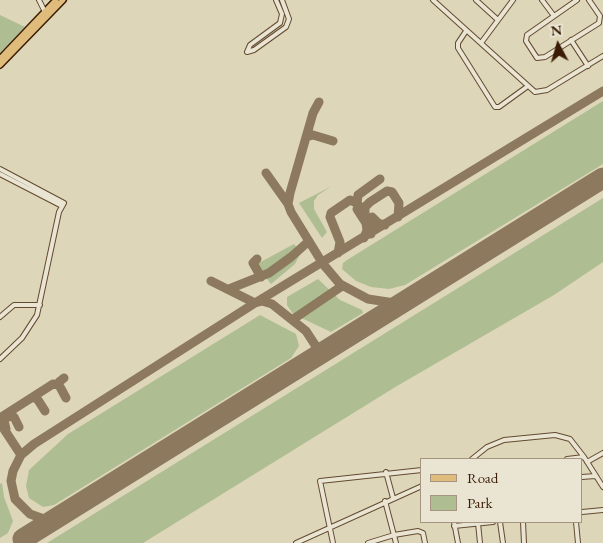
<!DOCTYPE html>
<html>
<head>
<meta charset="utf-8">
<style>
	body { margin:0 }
	#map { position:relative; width:603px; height:543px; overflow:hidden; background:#ded6b9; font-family:"EB Garamond",serif }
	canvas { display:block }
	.legend { position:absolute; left:420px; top:458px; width:162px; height:65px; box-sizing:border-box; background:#eae4d2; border:1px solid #a49480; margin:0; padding:6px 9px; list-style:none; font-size:15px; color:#3a1c04 }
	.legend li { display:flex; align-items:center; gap:10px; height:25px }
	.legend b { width:25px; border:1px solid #a49480 }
	.north { position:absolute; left:533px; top:20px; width:50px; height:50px; -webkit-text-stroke:4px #eae4d2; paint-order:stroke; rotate:354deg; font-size:14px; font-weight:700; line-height:20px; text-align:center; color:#3a1c04 }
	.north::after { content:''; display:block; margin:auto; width:18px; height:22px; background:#3a1c04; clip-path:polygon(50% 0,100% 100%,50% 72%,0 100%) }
</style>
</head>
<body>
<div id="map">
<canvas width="603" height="543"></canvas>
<ul class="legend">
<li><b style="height:6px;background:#dfbb7c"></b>Road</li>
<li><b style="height:14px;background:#aebe92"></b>Park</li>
</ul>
<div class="north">N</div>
</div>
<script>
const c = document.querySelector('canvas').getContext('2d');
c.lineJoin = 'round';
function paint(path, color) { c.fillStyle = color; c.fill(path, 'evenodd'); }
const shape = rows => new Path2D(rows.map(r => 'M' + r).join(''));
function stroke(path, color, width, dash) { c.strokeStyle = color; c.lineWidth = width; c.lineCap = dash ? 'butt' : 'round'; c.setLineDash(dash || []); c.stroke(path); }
paint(shape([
	[0,15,25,27,0,53],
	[603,101,603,164,405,285,389,289,371,287,356,281,342,269,343,263,347,260],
	[332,186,318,195,314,201,314,209,327,232,322,238,299,203],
	[603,198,603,262,554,295,397,386,143,543,47,543],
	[294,244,299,250,295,255,265,276,257,264],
	[300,254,295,264,271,284,267,279],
	[318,279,340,300,362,310,363,313,331,332,293,314,287,305,287,297],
	[260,315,296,334,299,346,291,358,54,505,43,507,29,498,26,486,29,470,68,434],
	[2,483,4,497,13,521,8,533,0,538,0,484]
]), '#aebe92');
stroke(shape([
	[319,102,313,113,290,193,288,204,291,212,323,264,340,284,368,299,401,304],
	[306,137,313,135,333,141],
	[266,173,288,204],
	[357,203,358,195,380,179],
	[357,209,366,223,367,230,364,238],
	[371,234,374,225,372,217,378,223,385,225],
	[338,253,340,242,330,217,331,213,350,200,357,203,365,213,365,207,370,202,387,191,392,192,399,203,398,217],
	[257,259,253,263,261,277],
	[211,281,255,303,262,301,272,304,306,331,321,354],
	[229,289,269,273,291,257,309,241],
	[292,320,342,286],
	[59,385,59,382,64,378],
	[33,397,38,400,45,411],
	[3,416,14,417,19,427],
	[2,426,21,455],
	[6,429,3,416,53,384,59,385,66,398],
	[60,516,44,519,30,514,15,499,11,481,13,471,21,455,34,444,255,303,603,91]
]), '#8c795e', 9);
stroke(shape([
	[23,539,603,178]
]), '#8c795e', 21);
const minor = shape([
	[39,0,45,12],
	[433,0,535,92,547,90,603,56],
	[476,0,498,20],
	[542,0,554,16],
	[577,0,527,35,526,41,537,58,545,57,599,23,600,16,589,0],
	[466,31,458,43,458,48,495,107,499,107,528,86],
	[571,40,588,66],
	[481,43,513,0],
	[247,52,254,50,286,27,289,19,282,0],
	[247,52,250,45,280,23,282,14,276,0],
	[0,169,64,203,59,212,37,315,22,338,0,359],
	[0,174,62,206],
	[0,317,14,305,40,305],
	[472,459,487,447,504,440,555,435,570,439,584,457],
	[567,459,584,457,603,487],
	[587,462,603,453],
	[386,472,393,498],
	[582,477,595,476],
	[385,501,396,543],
	[582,512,603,510],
	[454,522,458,543],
	[500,522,503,543],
	[523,522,524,543],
	[576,522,578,543],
	[478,523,480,543],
	[454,526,493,522],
	[296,543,422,486],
	[333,543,320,481,422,470],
	[368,543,394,535,418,531,423,533,425,543]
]);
const major = shape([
	[0,59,56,0],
	[0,65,63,0]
]);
stroke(minor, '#634a31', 6);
stroke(major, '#3a1c04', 8);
stroke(minor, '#eae4d2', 4);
stroke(major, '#dfbb7c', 5);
</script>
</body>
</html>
